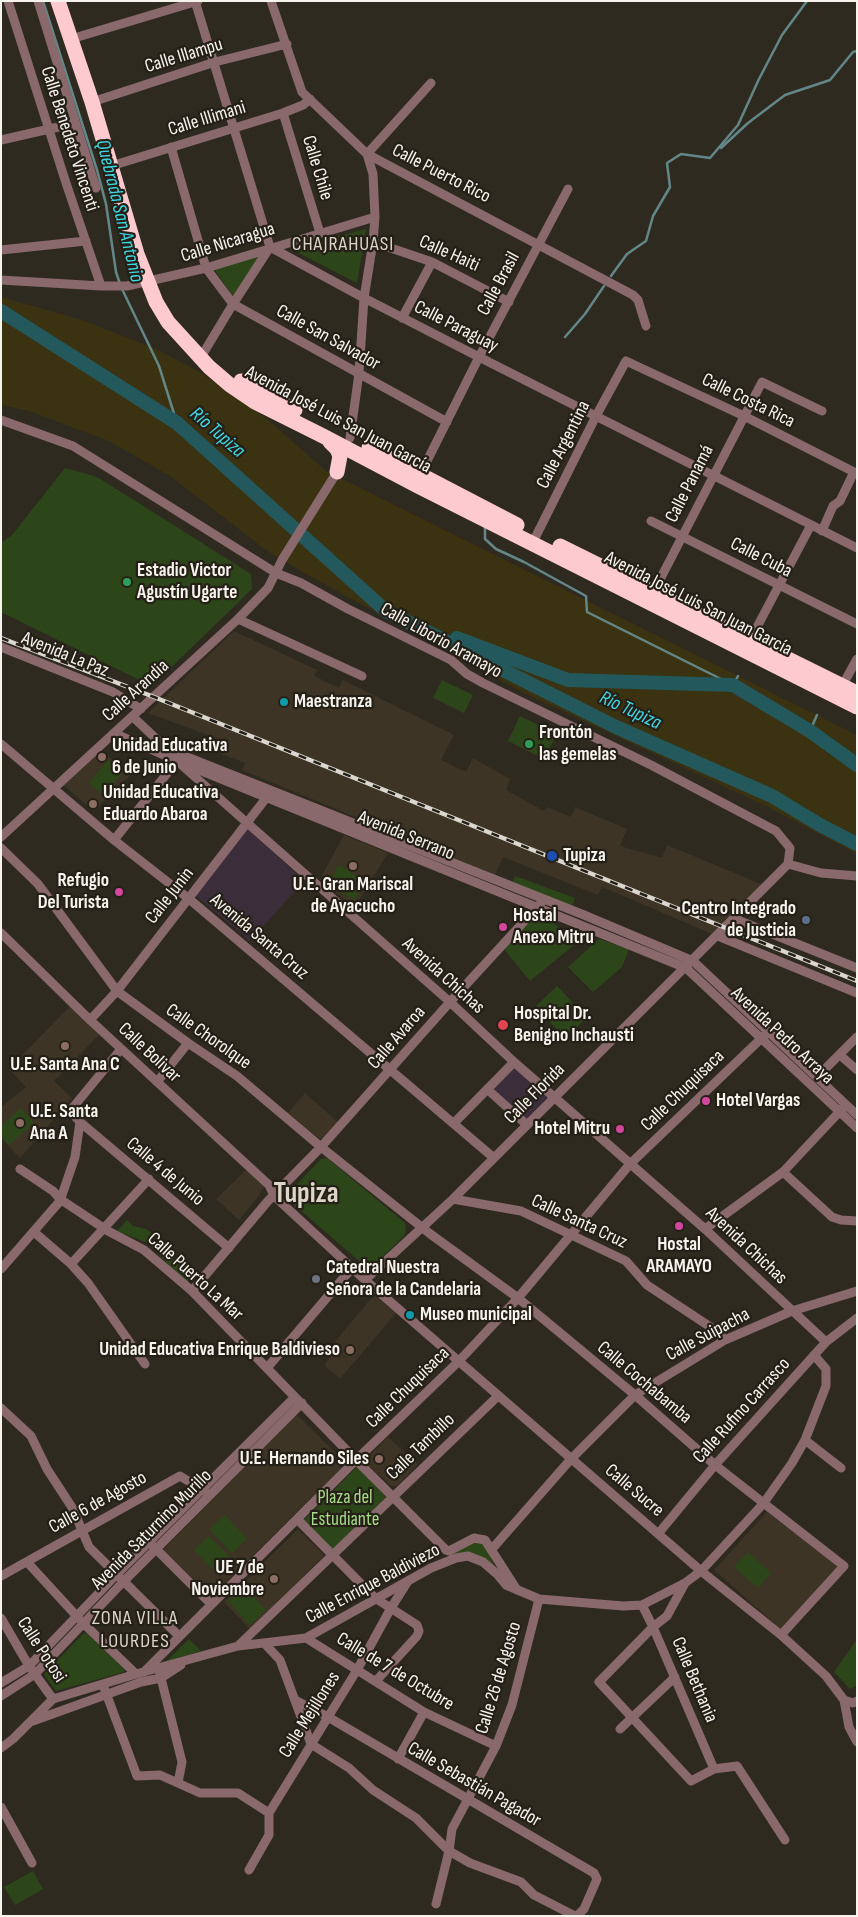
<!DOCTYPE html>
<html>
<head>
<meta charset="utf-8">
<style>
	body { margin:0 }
	#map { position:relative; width:858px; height:1917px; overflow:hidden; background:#2f2a20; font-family:"Sofia Sans Condensed",sans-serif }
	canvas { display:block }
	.frame { position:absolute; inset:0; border:2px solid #f7f3ed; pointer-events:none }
</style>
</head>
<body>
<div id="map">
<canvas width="858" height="1917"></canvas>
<div class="frame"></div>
</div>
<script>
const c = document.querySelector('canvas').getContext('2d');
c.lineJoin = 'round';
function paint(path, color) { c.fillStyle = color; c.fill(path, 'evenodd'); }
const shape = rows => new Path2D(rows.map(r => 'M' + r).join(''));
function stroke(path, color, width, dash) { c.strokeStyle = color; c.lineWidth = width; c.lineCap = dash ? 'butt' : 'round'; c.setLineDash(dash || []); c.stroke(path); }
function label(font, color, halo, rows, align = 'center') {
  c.font = font + ' "Sofia Sans Condensed",sans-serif'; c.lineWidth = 4.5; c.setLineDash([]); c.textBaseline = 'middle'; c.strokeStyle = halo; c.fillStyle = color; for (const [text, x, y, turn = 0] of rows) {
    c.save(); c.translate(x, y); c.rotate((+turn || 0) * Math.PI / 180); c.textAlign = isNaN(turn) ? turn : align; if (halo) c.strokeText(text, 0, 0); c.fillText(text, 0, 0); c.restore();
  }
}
paint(shape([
	[247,828,304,881,250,941,195,895],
	[514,1066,548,1096,524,1122,491,1091]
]), '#3b2d39');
paint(shape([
	[234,631,317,670,314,676,339,688,343,680,454,735,441,760,466,772,473,758,510,779,506,790,544,811,547,807,571,817,575,807,627,829,620,846,662,858,667,845,763,885,712,934,602,887,598,895,503,857,495,875,242,770,245,763,214,751,219,739,148,713],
	[100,749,130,775,94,811,62,784],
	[344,835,388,853,354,908,320,879],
	[70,1006,99,1035,54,1081,72,1098,20,1158,1,1138,1,1107,26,1087,9,1069],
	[305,1093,339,1123,324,1138,320,1139,288,1113],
	[247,1169,265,1184,259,1195,239,1220,216,1199],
	[374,1295,396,1313,340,1379,324,1365,339,1347,334,1343],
	[296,1414,341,1458,340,1469,211,1597,163,1550],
	[388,1437,418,1464,397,1486,391,1486,368,1465,367,1458],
	[767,1512,838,1567,781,1629,714,1570],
	[298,1529,324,1555,250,1629,224,1602]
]), '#3d3425');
paint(shape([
	[366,229,357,283,291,249],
	[263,253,233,296,214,269],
	[65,468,94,476,102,480,251,574,252,589,152,686,1,612,1,543,12,535],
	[442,680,473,695,464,713,433,698],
	[520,716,557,734,544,759,508,741],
	[108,760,123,773,103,795,89,783],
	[339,865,366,882,354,900,328,884],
	[515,876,575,898,572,906,512,884],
	[535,913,542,915,564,931,585,936,530,981,504,949],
	[599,939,629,949,622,967,593,992,568,967],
	[557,986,587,1018,564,1038,536,1006],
	[21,1108,34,1123,9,1145,1,1136,1,1126],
	[324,1158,327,1158,405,1223,406,1229,405,1235,374,1265,365,1266,291,1202,289,1198,289,1193,321,1159],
	[127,1220,133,1226,146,1229,165,1243,177,1260,193,1277,189,1281,185,1282,148,1243,117,1231],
	[357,1467,386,1497,333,1550,304,1520],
	[225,1515,247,1539,232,1553,209,1529],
	[209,1536,232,1559,217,1574,194,1550],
	[480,1542,489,1551,491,1559,494,1565,509,1581,481,1558,445,1559,472,1543],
	[748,1552,771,1573,758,1588,734,1567],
	[243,1587,266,1610,250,1625,228,1601],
	[84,1633,86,1633,124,1669,124,1672,56,1691,45,1676,45,1673],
	[189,1639,201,1651,167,1661],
	[857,1639,857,1685,850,1689,834,1672],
	[33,1871,43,1889,15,1905,4,1887]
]), '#2c4619');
paint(shape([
	[1,297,82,320,156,349,200,372,268,420,326,471,857,735,857,854,766,806,524,693,306,574,266,550,170,476,109,441,29,411,1,405]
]), '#3a3211');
stroke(shape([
	[43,1,97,170,106,204,116,272,120,284],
	[721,148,748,123,785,95,830,80,853,52,857,51],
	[611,276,627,254,646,241,653,216,670,187,667,163,681,154,710,158,738,125,759,79,782,35,807,1],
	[122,289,159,366,177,423],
	[565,337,585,314,604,286],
	[485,527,485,539,496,549,524,562,586,596,587,612,733,685,738,676],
	[810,731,817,715]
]), '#638788', 2.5);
stroke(shape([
	[1,311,177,423,386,611,616,727,772,796,820,825,857,844],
	[457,638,568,680,733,685,810,731,857,765]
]), '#23595d', 14);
stroke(shape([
	[8,1,66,183,101,286],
	[38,1,96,188],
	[195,1,270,247,364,298,479,357,857,548],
	[271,1,302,92,367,154,633,295,638,300,646,326],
	[71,39,198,1],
	[92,102,215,62,287,44],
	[283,113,320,233],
	[1,140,76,123],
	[171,147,206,268,233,304,447,422],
	[111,166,283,113,303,105,310,99],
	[373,242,432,262,509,302],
	[1,250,86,241],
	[1,280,101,286,127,286,206,268,375,217],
	[402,318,432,262],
	[204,352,233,304,270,247],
	[1,420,73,446,276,573,301,583,348,609,451,660,467,674,483,683,651,765,776,831,790,848,788,864,821,873,857,876],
	[350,438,359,373,364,298,373,242,375,217,373,174,367,154,431,83],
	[420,475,479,357,568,189],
	[651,521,857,624],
	[532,544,596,416,626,361,744,416,854,472,840,501,833,506,822,531],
	[652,595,762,382,822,411],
	[238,619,362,676],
	[748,644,811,525],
	[1,647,113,692,141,709],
	[841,688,857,659],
	[133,717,167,749,584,915,693,961,857,1115],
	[114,733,177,761,686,968,857,1128],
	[1,744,114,840,188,898,494,1158],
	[181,755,177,761,450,1002,514,1062,705,1229,826,1342],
	[1,837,238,619,268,588,282,560,337,472],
	[114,840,177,761],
	[1,848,38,884,117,991,188,1043,237,1076,321,1147,429,1233,518,1298,635,1395,715,1465,844,1566,781,1635],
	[735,919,857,968],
	[1,933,90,1020,269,1185,274,1196,365,1280,701,1571,781,1635,826,1676,844,1700,849,1727,857,1742],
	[718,936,857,993],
	[90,1020,117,991,270,793],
	[840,1055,857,1070],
	[817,1077,857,1037],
	[157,1082,188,1043],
	[487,1089,527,1125],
	[80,1122,229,1248],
	[454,1123,514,1062],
	[20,1169,53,1191,60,1199,108,1231,144,1250,192,1291,356,1460,446,1550,449,1551,474,1538,485,1540,517,1590],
	[783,1172,832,1217,841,1220,857,1221],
	[453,1199,521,1211,626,1261,647,1285,715,1330,725,1340],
	[705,1229,783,1172,843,1108],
	[34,1232,70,1263,88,1283,145,1364],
	[71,1264,149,1179],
	[1,1269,60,1201,75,1157,80,1122,70,1111,121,1049],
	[365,1280,453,1199,788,864],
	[192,1291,268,1201,321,1147,450,1002,541,903],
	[267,1368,352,1268],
	[1,1408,31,1436,47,1469,73,1509,89,1547,179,1636],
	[805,1440,841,1468],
	[298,1520,375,1598,417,1625,419,1631,417,1636,376,1681],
	[658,1534,715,1465,826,1342,857,1318],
	[153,1546,211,1604],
	[492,1549,571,1459,635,1395,725,1340,792,1311,857,1291],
	[27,1562,83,1623,136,1674],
	[1,1576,180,1476,206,1492],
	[685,1583,667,1616,653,1627,599,1682,691,1781,714,1769,737,1766,785,1840],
	[642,1605,653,1627,714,1769],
	[1,1618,29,1666,53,1699],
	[306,1638,424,1712,496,1746],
	[264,1643,280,1660,311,1744,349,1768,373,1790,416,1818,449,1851,470,1863,521,1882,534,1895,575,1916],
	[238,1646,498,1396],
	[144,1672,356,1460,458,1362,518,1298,630,1164,768,1032],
	[160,1674,182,1762,178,1783],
	[1,1683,29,1666,116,1575,295,1397],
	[103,1685,137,1776,160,1775,200,1793,238,1793,269,1813],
	[1,1696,35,1674,123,1582,302,1403],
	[295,1700,328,1717,594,1873,597,1879,584,1909,577,1916],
	[844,1700,853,1703,857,1701],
	[33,1721,141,1682,161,1678,181,1665],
	[620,1729,675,1677],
	[1,1748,13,1739,53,1699,136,1674,238,1646,306,1638,431,1568,456,1558,468,1556,483,1562,497,1574,506,1585,539,1599,623,1606,642,1605,685,1583,701,1571,763,1504,792,1463,805,1440,826,1386,826,1369,814,1355],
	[398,1759,424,1712],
	[1,1807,32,1863],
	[249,1870,269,1835,269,1813,357,1670,391,1608,408,1581],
	[436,1904,449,1851,452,1829,496,1746,512,1705,539,1599]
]), '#8a696d', 9);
stroke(shape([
	[58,1,92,102,137,254,156,302,168,322,209,367,230,385,255,402,323,436,418,486,857,707],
	[241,381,295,410],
	[330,442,337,449,340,456,337,472],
	[369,448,517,525],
	[560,546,857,693]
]), '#fccacf', 15);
const rail = shape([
	[1,638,154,697,857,981]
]);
stroke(rail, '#dbd7d0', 4.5);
stroke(rail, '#252017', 2.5, [8]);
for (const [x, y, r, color] of [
	[127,582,5,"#2e9e5b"],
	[284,702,5,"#0f9aa8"],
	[529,744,5,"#2e9e5b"],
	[102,757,5,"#8d6e63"],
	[93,804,5,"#8d6e63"],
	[552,856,6,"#1a4fb4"],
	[353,866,5,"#8d6e63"],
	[119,892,5,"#d1479c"],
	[806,920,5,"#5c6f8a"],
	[503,927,5,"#d1479c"],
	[503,1025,6,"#e0444e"],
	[65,1046,5,"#8d6e63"],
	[706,1101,5,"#d1479c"],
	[20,1123,5,"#8d6e63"],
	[620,1129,5,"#d1479c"],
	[679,1226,5,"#d1479c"],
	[316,1279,5,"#6b7280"],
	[410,1315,5,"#0f9aa8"],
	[350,1350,5,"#8d6e63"],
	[379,1459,5,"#8d6e63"],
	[274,1579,5,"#8d6e63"]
]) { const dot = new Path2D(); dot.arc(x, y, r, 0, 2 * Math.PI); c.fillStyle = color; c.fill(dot); stroke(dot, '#252017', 2); }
label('19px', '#f7f3ed', '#252017', [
	["Calle Illampu",184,56,-17],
	["Calle Illimani",207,119,-17],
	["Calle Benedeto Vincenti",69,139,72],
	["Calle Chile",317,168,73],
	["Calle Puerto Rico",441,174,27],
	["Calle Nicaragua",228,243,-17],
	["Calle Haiti",449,254,24],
	["Calle Brasil",499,284,-62],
	["Calle Paraguay",456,327,27],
	["Calle San Salvador",328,338,29],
	["Calle Costa Rica",748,401,26],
	["Avenida José Luis San Juan García",338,420,28],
	["Calle Argentina",564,445,-63],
	["Calle Panamá",690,484,-63],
	["Calle Cuba",761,558,27],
	["Avenida José Luis San Juan García",698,604,27],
	["Calle Liborio Aramayo",441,641,29],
	["Avenida La Paz",65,655,22],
	["Calle Arandia",136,691,-42],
	["Avenida Serrano",406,836,22],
	["Calle Junin",170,896,-52],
	["Avenida Santa Cruz",259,937,40],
	["Avenida Chichas",443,976,42],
	["Avenida Pedro Arraya",782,1036,43],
	["Calle Chorolque",208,1037,35],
	["Calle Avaroa",397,1038,-49],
	["Calle Bolivar",149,1053,43],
	["Calle Chuquisaca",683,1091,-44],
	["Calle Florida",535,1094,-45],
	["Calle 4 de Junio",165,1172,40],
	["Calle Santa Cruz",579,1222,25],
	["Avenida Chichas",746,1246,43],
	["Calle Puerto La Mar",195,1277,42],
	["Calle Suipacha",708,1335,-28],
	["Calle Cochabamba",644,1383,40],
	["Calle Chuquisaca",408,1388,-44],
	["Calle Rufino Carrasco",742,1411,-48],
	["Calle Tambillo",421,1447,-44],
	["Calle Sucre",634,1491,40],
	["Calle 6 de Agosto",98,1503,-29],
	["Avenida Saturnino Murillo",152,1530,-45],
	["Calle Enrique Baldiviezo",373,1584,-28],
	["Calle Potosi",41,1650,57],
	["Calle de 7 de Octubre",395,1672,31],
	["Calle 26 de Agosto",499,1678,-73],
	["Calle Bethania",694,1680,67],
	["Calle Mejillones",310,1715,-58],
	["Calle Sebastián Pagador",474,1785,30]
]);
label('bold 19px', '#f7f3ed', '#252017', [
	["Estadio Victor",137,571],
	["Agustín Ugarte",137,593],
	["Maestranza",294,702],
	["Frontón",539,733],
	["las gemelas",539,755],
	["Unidad Educativa",112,746],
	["6 de Junio",112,768],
	["Unidad Educativa",103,793],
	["Eduardo Abaroa",103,815],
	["Tupiza",563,856],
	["Refugio",109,881,"right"],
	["Del Turista",109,903,"right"],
	["U.E. Gran Mariscal",353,885,"center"],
	["de Ayacucho",353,907,"center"],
	["Centro Integrado",796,909,"right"],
	["de Justicia",796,931,"right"],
	["Hostal",513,916],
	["Anexo Mitru",513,938],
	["Hospital Dr.",514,1014],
	["Benigno Inchausti",514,1036],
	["U.E. Santa Ana C",65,1065,"center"],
	["Hotel Vargas",716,1101],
	["U.E. Santa",30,1112],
	["Ana A",30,1134],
	["Hotel Mitru",610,1129,"right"],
	["Hostal",679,1245,"center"],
	["ARAMAYO",679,1267,"center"],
	["Catedral Nuestra",326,1268],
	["Señora de la Candelaria",326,1290],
	["Museo municipal",420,1315],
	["Unidad Educativa Enrique Baldivieso",340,1350,"right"],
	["U.E. Hernando Siles",369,1459,"right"],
	["UE 7 de",264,1568,"right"],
	["Noviembre",264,1590,"right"]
], 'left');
label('19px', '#a7db87', '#252017', [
	["Plaza del",345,1498],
	["Estudiante",345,1520]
]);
label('italic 20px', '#3ed8e4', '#252017', [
	["Quebrada San Antonio",119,211,76],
	["Río Tupiza",217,433,41],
	["Río Tupiza",630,711,25]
]);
c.letterSpacing = '1px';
label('20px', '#dcd5c8', '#252017', [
	["CHAJRAHUASI",343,245],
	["ZONA VILLA",135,1619],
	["LOURDES",135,1642]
]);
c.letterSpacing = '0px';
label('bold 29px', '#dcd5c8', '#252017', [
	["Tupiza",306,1195]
]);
</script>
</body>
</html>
